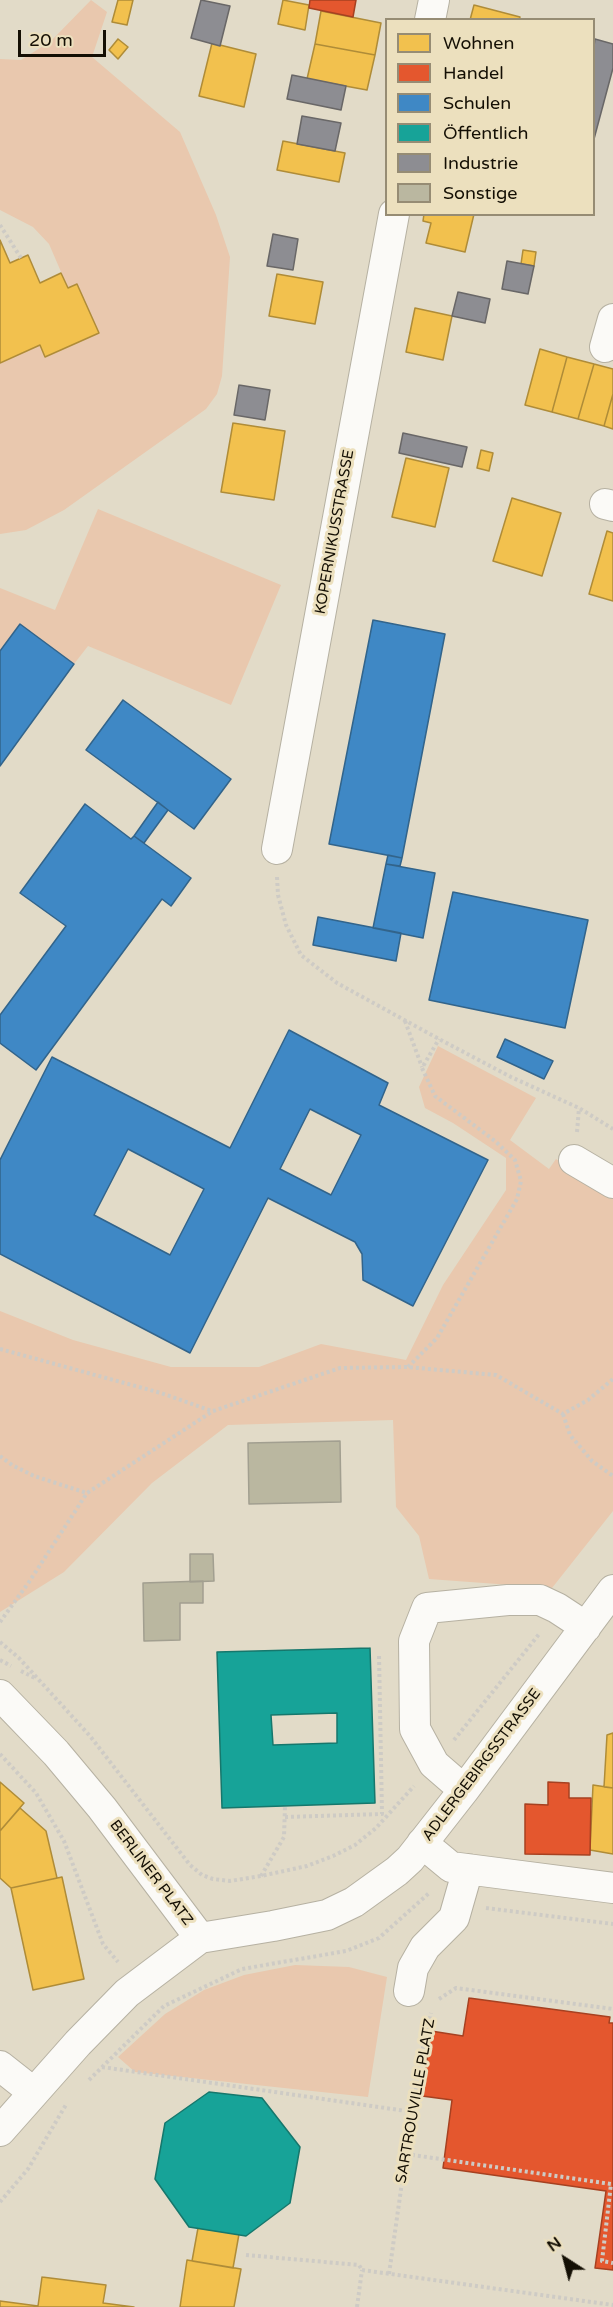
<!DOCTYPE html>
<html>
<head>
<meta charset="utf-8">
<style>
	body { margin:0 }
	#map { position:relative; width:613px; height:2307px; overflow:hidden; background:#e2dbc8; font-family:"Varela Round",sans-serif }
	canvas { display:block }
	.legend { position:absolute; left:385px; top:18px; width:210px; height:198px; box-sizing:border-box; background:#ece0be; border:2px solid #968c74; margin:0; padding:8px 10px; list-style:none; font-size:18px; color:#140f04 }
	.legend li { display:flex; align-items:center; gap:12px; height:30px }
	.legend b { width:30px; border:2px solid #968c74 }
	.north { position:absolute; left:535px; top:2229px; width:60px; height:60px; -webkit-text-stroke:4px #ece0be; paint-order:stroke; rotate:324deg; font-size:16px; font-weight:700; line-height:24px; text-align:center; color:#140f04 }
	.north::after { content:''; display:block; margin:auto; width:21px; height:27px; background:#140f04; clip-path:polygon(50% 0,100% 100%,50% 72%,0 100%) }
	.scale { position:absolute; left:18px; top:30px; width:88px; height:27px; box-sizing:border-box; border:3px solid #140f04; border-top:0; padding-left:8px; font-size:18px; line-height:21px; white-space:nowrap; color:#140f04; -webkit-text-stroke:4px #ece0be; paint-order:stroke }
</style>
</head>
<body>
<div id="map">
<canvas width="613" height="2307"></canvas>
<ul class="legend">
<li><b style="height:16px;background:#f2c14e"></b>Wohnen</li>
<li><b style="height:16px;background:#e4572e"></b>Handel</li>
<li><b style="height:16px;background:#3f88c5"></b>Schulen</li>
<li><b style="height:16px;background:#17a398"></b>Öffentlich</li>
<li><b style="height:16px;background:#8d8d92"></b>Industrie</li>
<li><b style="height:16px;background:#bab7a0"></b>Sonstige</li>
</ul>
<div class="north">N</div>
<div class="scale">20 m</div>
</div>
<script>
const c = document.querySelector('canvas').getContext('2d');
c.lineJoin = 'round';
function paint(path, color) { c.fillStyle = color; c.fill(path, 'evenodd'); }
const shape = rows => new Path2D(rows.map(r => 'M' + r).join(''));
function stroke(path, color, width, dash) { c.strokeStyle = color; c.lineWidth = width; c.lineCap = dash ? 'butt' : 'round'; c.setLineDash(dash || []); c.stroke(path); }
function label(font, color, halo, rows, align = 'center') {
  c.font = font + ' "Varela Round",sans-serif'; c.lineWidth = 6; c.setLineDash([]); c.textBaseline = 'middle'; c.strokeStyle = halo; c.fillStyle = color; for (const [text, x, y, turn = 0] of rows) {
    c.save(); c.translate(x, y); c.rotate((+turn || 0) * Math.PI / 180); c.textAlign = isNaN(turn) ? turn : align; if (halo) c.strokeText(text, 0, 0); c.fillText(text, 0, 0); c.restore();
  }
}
paint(shape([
	[91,0,107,12,92,57,180,132,216,215,230,257,222,376,217,394,206,409,64,510,26,530,0,534,0,363,40,345,46,357,98,333,68,288,49,244,33,227,0,210,0,59,21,60,51,41],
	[98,509,281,585,231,705,88,646,74,664,20,624,0,650,0,588,55,610],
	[438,1046,536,1098,510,1140,549,1169,556,1159,613,1196,613,1511,552,1588,429,1579,419,1536,396,1507,393,1420,228,1425,152,1483,64,1572,0,1612,0,1311,73,1340,171,1367,259,1367,321,1344,406,1360,443,1285,506,1190,506,1158,453,1123,425,1108,419,1087],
	[295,1965,349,1967,387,1977,368,2097,135,2072,118,2057,165,2014,204,1990,244,1975]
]), '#e9c8ae');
const homes = shape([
	[118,0,133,0,127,25,112,22,118,0],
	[283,0,309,5,305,30,278,24,283,0],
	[474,5,520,17,519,20,470,20,474,5],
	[321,11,381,23,375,55,315,44,321,11],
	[118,39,128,47,118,59,109,50,118,39],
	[212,43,256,54,244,107,199,96,212,43],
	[315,44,375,55,367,90,307,79,315,44],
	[283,141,345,153,339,182,277,170,283,141],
	[424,214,474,214,465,252,426,243,431,223,423,221,424,214],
	[0,240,10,263,28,255,40,283,61,273,68,288,77,284,99,333,45,357,40,345,0,363,0,240],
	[523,250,536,252,534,266,521,264,523,250],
	[277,274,323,282,315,324,269,316,277,274],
	[415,308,452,316,443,360,406,352,415,308],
	[540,349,567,357,552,412,525,405,540,349],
	[567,357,594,364,578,419,552,412,567,357],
	[594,364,613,369,613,394,604,426,578,419,594,364],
	[613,394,613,429,604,426,613,394],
	[233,423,285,431,274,500,221,492,233,423],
	[481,450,493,453,489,471,477,468,481,450],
	[406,458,449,468,435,527,392,517,406,458],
	[512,498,561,513,542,576,493,561,512,498],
	[607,531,613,533,613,601,589,594,607,531],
	[613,1733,613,1788,604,1787,607,1735,613,1733],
	[0,1782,24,1803,0,1831,0,1782],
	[593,1785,613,1788,613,1854,590,1850,593,1785],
	[20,1808,46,1831,57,1878,11,1888,0,1878,0,1831,20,1808],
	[62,1877,84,1979,33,1990,11,1888,62,1877],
	[198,2228,239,2234,233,2268,192,2261,198,2228],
	[187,2260,241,2269,234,2307,180,2307,187,2260],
	[42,2277,106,2285,103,2303,134,2307,0,2307,0,2301,38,2306,42,2277]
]);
paint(homes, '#f2c14e');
stroke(homes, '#af8c38', 1.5);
const shops = shape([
	[310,0,356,0,353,17,309,8,310,0],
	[548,1782,569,1783,569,1798,591,1798,590,1855,525,1854,525,1804,548,1805,548,1782],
	[469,1998,610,2017,609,2023,613,2023,613,2270,595,2268,606,2191,443,2168,452,2100,422,2096,431,2031,463,2036,469,1998]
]);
paint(shops, '#e4572e');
stroke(shops, '#a64121', 1.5);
const schools = shape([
	[373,620,445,634,402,858,329,844,373,620],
	[20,624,74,664,0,766,0,651,20,624],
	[123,700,231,779,194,829,86,750,123,700],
	[158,802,168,810,144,843,134,836,158,802],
	[85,804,131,839,134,836,191,878,171,906,162,899,36,1070,0,1043,0,1015,66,926,20,893,85,804],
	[388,855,402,858,400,866,386,864,388,855],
	[386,864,435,873,423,938,373,928,386,864],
	[453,892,588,920,565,1028,429,1000,453,892],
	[318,917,401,933,396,961,313,945,318,917],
	[289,1030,388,1083,379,1105,488,1160,413,1306,363,1280,362,1254,355,1242,268,1198,190,1353,0,1254,0,1160,52,1057,230,1148,289,1030],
	[310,1109,361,1135,331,1195,280,1169,310,1109],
	[128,1149,204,1189,170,1255,94,1215,128,1149],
	[505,1039,553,1061,544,1079,497,1057,505,1039]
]);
paint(schools, '#3f88c5');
stroke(schools, '#32648b', 1.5);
const public = shape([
	[370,1648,375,1803,222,1808,217,1652,370,1648],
	[337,1713,337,1743,273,1745,271,1715,337,1713],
	[209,2092,262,2098,300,2147,290,2203,246,2236,189,2227,155,2179,165,2123,209,2092]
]);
paint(public, '#17a398');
stroke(public, '#16776c', 1.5);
const industry = shape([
	[201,0,230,6,220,46,191,38,201,0],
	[595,39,613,44,613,68,594,139,594,46,595,39],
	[292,75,346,86,341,110,287,99,292,75],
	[302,116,341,123,335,151,297,144,302,116],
	[273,234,298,239,293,270,267,266,273,234],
	[507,261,534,266,528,294,502,289,507,261],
	[458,292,490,299,485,323,452,316,458,292],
	[239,385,270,390,265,420,234,415,239,385],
	[403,433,467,447,462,467,399,453,403,433]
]);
paint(industry, '#8d8d92');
stroke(industry, '#696767', 1.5);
const building = shape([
	[340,1441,341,1502,249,1504,248,1443,340,1441],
	[190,1554,213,1554,214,1581,190,1582,190,1554],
	[203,1581,203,1603,180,1603,180,1640,144,1641,143,1583,203,1581]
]);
paint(building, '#bab7a0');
stroke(building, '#a29f90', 1.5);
const minor = shape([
	[430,20,434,0],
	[605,347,613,319],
	[605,504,613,506],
	[277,849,394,214],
	[574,1160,613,1183],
	[0,1695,56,1753,102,1808,200,1938],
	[464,1790,434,1764,415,1729,414,1641,427,1608,508,1600,540,1600,557,1608,586,1627],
	[422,1843,451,1867,613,1888],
	[409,1991,413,1968,425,1947,454,1918,468,1869],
	[0,2066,33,2092],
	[0,2131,78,2043,127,1993,200,1938,273,1926,327,1915,354,1902,397,1871,410,1859,464,1790,613,1590]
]);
stroke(minor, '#b6b1a2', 32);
stroke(shape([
	[0,225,21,258],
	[277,877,278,895,286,925,301,955,337,983,439,1039,511,1077,579,1108,613,1129],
	[405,1021,422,1067],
	[577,1132,579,1108],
	[0,1349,161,1393,212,1411],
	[408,1367,437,1338,517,1199,521,1181,515,1160,495,1141,435,1096,422,1068,439,1039],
	[563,1414,570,1435,592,1461,613,1476],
	[0,1456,12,1465,34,1476,87,1493],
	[0,1622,29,1582,87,1493,213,1411,340,1368,407,1367,496,1375,563,1414,588,1400,613,1379],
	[0,1642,19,1658,90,1736,190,1865,202,1875,213,1879,230,1881,261,1876,307,1866,333,1856,355,1845,376,1828,414,1786],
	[0,1660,11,1666],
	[21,1671,35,1678],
	[454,1740,540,1633],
	[0,1754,36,1793,64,1841,103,1944,118,1962],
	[285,1817,382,1814,379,1654],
	[261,1876,284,1837,285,1806],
	[486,1908,613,1924],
	[439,1999,456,1988,613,2009],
	[102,2067,413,2112],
	[89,2080,164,2006,242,1969,346,1951,379,1938,429,1893],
	[406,2154,611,2184,602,2261,613,2263],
	[0,2202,28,2169,67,2103],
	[246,2255,359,2265,362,2270],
	[362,2270,613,2305],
	[389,2274,406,2154,421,2057,431,2013],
	[357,2307,362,2270]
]), '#cecbc5', 4, [3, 3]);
stroke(minor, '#fbfaf7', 30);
label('15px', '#140f04', '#ece0be', [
	["KOPERNIKUSSTRASSE",335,532,-80],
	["ADLERGEBIRGSSTRASSE",482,1765,-53],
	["BERLINER PLATZ",151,1873,53],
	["SARTROUVILLE PLATZ",416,2101,-80]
]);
</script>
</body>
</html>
